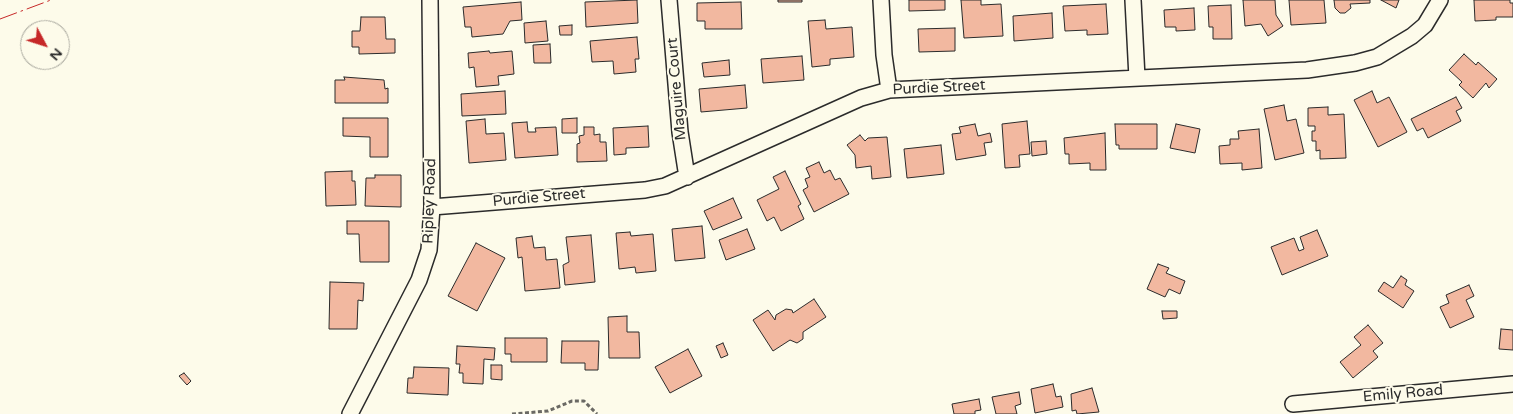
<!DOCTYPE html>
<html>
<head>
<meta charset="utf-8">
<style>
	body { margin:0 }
	#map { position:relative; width:1513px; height:414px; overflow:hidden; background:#fdfbea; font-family:"Varela Round",sans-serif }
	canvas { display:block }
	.north { position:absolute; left:20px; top:20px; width:50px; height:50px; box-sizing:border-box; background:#fdfbea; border:1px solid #a9a89e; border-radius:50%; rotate:130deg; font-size:14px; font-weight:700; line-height:20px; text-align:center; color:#2b2b2b }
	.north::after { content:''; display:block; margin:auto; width:18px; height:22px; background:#c62828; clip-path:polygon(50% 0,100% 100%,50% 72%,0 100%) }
</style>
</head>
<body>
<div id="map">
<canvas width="1513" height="414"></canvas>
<div class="north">N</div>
</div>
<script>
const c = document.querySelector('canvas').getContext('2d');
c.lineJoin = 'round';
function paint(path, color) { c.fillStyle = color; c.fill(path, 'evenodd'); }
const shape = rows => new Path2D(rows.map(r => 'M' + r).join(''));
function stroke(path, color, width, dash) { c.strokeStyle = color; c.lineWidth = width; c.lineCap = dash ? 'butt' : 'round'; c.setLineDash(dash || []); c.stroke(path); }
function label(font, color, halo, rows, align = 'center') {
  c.font = font + ' "Varela Round",sans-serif'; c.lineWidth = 4; c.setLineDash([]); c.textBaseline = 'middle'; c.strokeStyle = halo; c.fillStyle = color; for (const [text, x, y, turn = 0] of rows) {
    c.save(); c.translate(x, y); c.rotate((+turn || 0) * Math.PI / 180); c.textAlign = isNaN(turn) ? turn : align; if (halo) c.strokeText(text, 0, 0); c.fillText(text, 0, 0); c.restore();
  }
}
const building = shape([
	[637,0,638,23,586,27,585,2,637,0],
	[778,0,802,0,802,2,778,2,778,0],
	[909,0,945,0,945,10,909,11,909,0],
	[961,0,981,0,981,5,1001,4,1003,36,964,38,961,0],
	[1243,0,1275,0,1276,15,1283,26,1268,36,1261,24,1245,26,1243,0],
	[1289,0,1324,0,1326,23,1291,25,1289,0],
	[1334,0,1370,0,1370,3,1350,4,1351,8,1345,13,1340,13,1335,8,1334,0],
	[1381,0,1399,0,1396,8,1381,0],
	[1474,0,1510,0,1510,3,1513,3,1513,17,1496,17,1496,20,1475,21,1474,0],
	[521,2,522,20,510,21,503,34,472,37,471,27,465,27,463,7,521,2],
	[741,2,742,29,705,29,705,21,697,21,697,3,741,2],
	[1106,4,1108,34,1087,35,1087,30,1065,31,1063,6,1106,4],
	[1231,5,1232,39,1213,39,1213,27,1209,27,1208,6,1231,5],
	[1194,8,1195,30,1176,31,1176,27,1165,27,1164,10,1194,8],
	[1052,13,1053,38,1014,41,1013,16,1052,13],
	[361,17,385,17,386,39,395,39,395,53,359,54,359,47,352,47,352,31,360,31,361,17],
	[825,20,826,29,852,27,854,57,830,59,830,65,812,67,808,21,825,20],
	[546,21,548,41,525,43,524,23,546,21],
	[572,25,572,35,560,35,559,26,572,25],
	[955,28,955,51,919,52,918,29,955,28],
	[637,37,639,59,635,59,636,72,614,74,613,61,592,62,590,41,637,37],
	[550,44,551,63,534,63,533,45,550,44],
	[489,51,490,53,512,51,514,74,498,76,499,85,476,87,474,67,469,68,468,53,489,51],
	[1464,54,1476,65,1478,62,1497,79,1489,88,1486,83,1473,98,1459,85,1462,82,1449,70,1464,54],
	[802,56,804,80,763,83,761,59,802,56],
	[729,60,730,75,704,77,702,63,729,60],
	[344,77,384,80,385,89,388,88,388,103,335,103,335,80,345,80,344,77],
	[745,85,747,108,701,112,699,89,745,85],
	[505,91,506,114,462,116,461,94,505,91],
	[1372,91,1377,103,1389,97,1407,132,1378,147,1354,100,1372,91],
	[1456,97,1462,108,1456,111,1461,121,1428,138,1423,128,1417,131,1411,119,1456,97],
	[1284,105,1287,121,1296,119,1304,153,1275,160,1264,109,1284,105],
	[1328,107,1328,115,1344,114,1346,158,1320,159,1320,150,1316,151,1316,141,1312,141,1312,131,1315,131,1315,126,1308,126,1308,108,1328,107],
	[343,118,388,118,388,157,370,157,370,137,343,136,343,118],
	[577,118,577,133,562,133,562,119,577,118],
	[485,119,486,134,504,133,506,160,469,163,466,121,485,119],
	[1027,121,1030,154,1019,155,1020,167,1005,168,1002,124,1027,121],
	[527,122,528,132,536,132,535,128,556,127,558,155,515,158,512,123,527,122],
	[975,124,978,136,990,133,992,142,984,143,986,155,956,160,952,134,961,133,959,127,975,124],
	[1115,124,1157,124,1157,149,1119,149,1119,145,1116,145,1115,124],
	[1176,124,1200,129,1195,153,1170,148,1176,124],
	[648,126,649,147,626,148,626,154,614,155,613,128,648,126],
	[584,127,594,127,594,135,600,134,600,142,606,142,607,161,577,162,577,144,580,143,579,136,584,135,584,127],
	[1259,129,1262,168,1242,170,1242,163,1220,164,1219,146,1230,145,1230,139,1239,139,1238,131,1259,129],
	[1105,133,1106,170,1090,170,1090,163,1069,164,1069,154,1065,154,1064,138,1105,133],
	[860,135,865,141,868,138,887,137,891,177,872,179,871,166,856,168,855,155,847,145,860,135],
	[1046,141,1047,154,1032,156,1031,142,1046,141],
	[941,145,944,174,907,178,904,149,941,145],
	[819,162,824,173,830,170,835,180,840,178,849,194,814,212,803,190,808,187,805,179,810,177,806,168,819,162],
	[352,171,352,181,355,181,356,205,326,206,325,172,352,171],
	[785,171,801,204,798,206,804,219,781,231,774,217,767,221,757,200,779,189,773,177,785,171],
	[375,175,401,175,401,207,365,206,366,178,375,178,375,175],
	[733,198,742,218,713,230,704,211,733,198],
	[347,221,389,221,389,262,360,262,359,234,347,234,347,221],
	[702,226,705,258,675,261,672,229,702,226],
	[747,229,755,249,726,260,719,240,747,229],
	[1317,230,1328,256,1282,275,1271,247,1294,238,1299,251,1304,249,1300,237,1317,230],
	[630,232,631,236,653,234,656,271,636,273,635,267,619,269,616,233,630,232],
	[591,235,595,282,565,285,563,265,569,262,566,237,591,235],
	[532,236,534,248,545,247,546,260,557,259,560,288,525,291,522,257,518,258,516,238,532,236],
	[476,243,505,258,477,311,448,296,476,243],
	[1158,264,1169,268,1166,273,1185,281,1180,294,1169,289,1165,297,1147,289,1158,264],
	[1401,276,1407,280,1405,285,1414,291,1403,308,1378,291,1384,282,1393,288,1401,276],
	[330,282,364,283,363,301,358,300,357,329,329,329,330,282],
	[1469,285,1474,296,1466,300,1474,317,1450,328,1440,307,1449,303,1446,295,1469,285],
	[814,299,826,317,803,332,803,339,797,343,790,340,773,351,753,320,768,310,775,320,776,315,786,309,792,310,793,313,814,299],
	[1162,311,1177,311,1177,318,1163,319,1162,311],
	[627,316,627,332,639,332,640,358,609,358,608,317,627,316],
	[1368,325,1383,343,1373,351,1378,357,1353,378,1340,362,1361,345,1354,337,1368,325],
	[1501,329,1513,330,1513,350,1499,349,1501,329],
	[505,338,547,338,547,362,511,362,511,354,505,354,505,338],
	[562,341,599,341,598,370,585,370,585,363,561,363,562,341],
	[723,343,728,355,721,358,716,346,723,343],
	[457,346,495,348,494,360,484,359,483,384,463,383,463,373,459,373,460,364,456,364,457,346],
	[688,349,702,376,670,393,655,367,688,349],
	[491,365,502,365,502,380,491,379,491,365],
	[414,367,449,368,448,395,407,393,408,378,413,378,414,367],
	[184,373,191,381,187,385,179,376,184,373],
	[1053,384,1056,397,1061,396,1063,407,1035,413,1031,389,1053,384],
	[1092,388,1099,412,1077,414,1076,410,1072,411,1071,394,1092,388],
	[1019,392,1021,404,1015,406,1017,414,996,414,992,397,1019,392],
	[979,399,981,410,975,411,975,414,954,414,952,404,979,399]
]);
paint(building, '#f2b8a0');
stroke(building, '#2b2b2b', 1);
const street = shape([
	[669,0,680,132,687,177],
	[881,0,884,55,889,90],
	[1133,0,1137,78],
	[432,207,645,190,665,186,861,98,889,90,1307,70,1355,63,1377,57,1412,36,1425,25,1440,0],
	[1293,404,1513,384],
	[350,414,419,280,429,250,432,207,430,0]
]);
stroke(street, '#2b2b2b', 18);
stroke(shape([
	[512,414,548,411,572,401,584,401,597,414]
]), '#6a6964', 3, [4, 2.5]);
stroke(street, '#fdfbea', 15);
stroke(shape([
	[0,19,51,0]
]), '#c62828', 1, [18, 4, 2.5, 4]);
label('15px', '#2b2b2b', '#fdfbea', [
	["Purdie Street",939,88,-3],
	["Maguire Court",677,89,-95],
	["Purdie Street",539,198,-5],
	["Ripley Road",430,201,-88],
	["Emily Road",1403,394,-5]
]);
</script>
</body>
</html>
